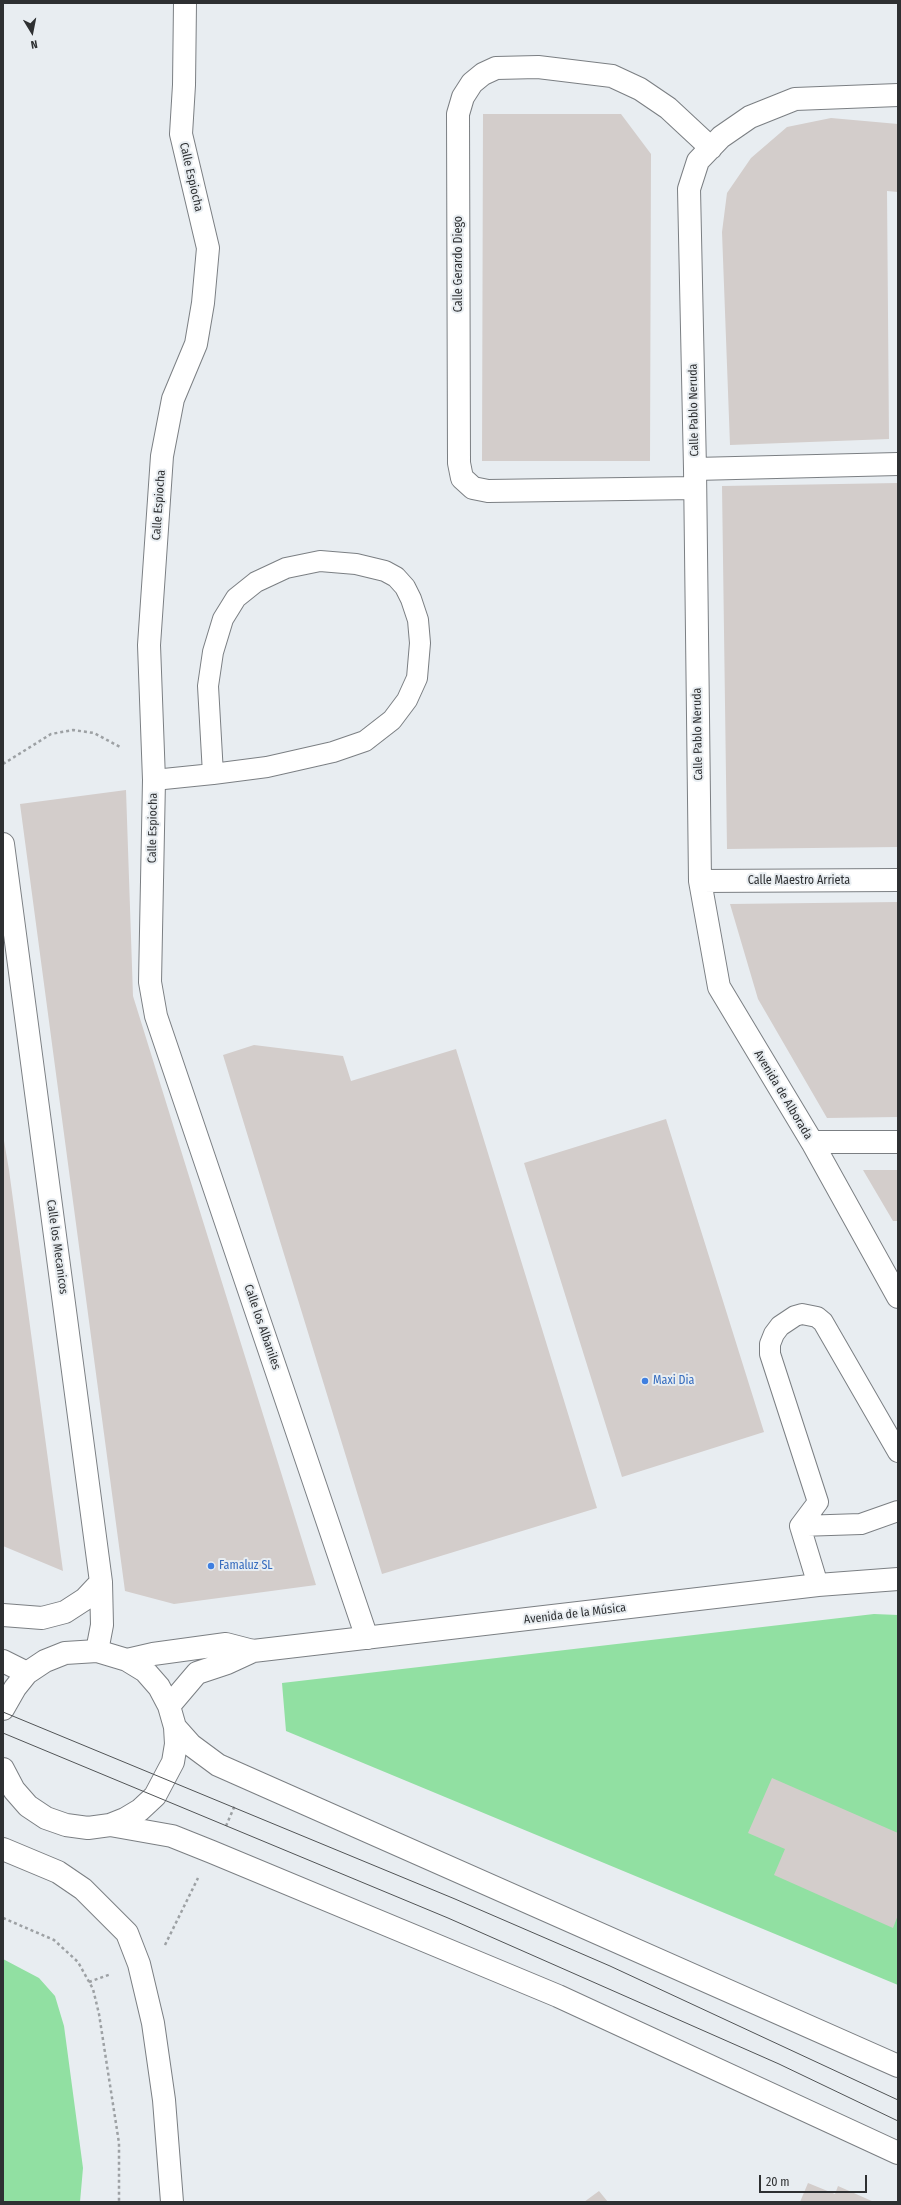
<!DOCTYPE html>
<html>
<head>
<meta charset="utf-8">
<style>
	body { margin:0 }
	#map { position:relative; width:901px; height:2205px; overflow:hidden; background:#e8edf1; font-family:"Fira Sans Condensed",sans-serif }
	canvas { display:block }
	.frame { position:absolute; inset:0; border:4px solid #2e3032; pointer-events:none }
	.north { position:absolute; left:12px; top:12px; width:40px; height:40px; -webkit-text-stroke:3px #e8edf1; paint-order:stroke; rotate:170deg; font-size:11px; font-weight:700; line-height:16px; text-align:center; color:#2e3032 }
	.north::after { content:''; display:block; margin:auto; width:14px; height:18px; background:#2e3032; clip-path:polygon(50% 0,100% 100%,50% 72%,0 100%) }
	.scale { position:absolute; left:759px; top:2175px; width:108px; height:18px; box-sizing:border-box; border:2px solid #2e3032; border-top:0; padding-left:5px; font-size:12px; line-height:14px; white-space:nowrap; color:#2e3032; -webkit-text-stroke:3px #e8edf1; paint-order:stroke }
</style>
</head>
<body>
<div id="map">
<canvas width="901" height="2205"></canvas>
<div class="frame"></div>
<div class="north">N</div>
<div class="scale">20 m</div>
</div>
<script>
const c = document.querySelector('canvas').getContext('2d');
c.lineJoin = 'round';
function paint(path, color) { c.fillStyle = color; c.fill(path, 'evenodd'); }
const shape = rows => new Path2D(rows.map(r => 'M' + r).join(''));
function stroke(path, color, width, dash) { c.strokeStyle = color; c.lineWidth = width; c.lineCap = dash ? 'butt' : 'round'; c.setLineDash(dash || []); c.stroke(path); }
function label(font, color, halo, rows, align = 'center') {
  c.font = font + ' "Fira Sans Condensed",sans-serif'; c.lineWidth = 4; c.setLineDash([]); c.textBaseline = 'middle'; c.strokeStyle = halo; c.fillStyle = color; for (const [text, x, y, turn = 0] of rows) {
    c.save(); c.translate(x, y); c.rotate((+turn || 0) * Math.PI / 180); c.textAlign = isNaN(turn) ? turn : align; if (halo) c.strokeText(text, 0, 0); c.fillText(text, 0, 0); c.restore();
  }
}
paint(shape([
	[874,1614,898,1615,898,1985,286,1731,282,1683],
	[3,1959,39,1978,55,1996,64,2026,83,2168,80,2202,3,2202]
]), '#91e0a2');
paint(shape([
	[483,114,621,114,651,154,650,461,482,461],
	[831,118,898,124,898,192,887,191,889,439,730,445,722,232,727,193,751,158,787,127],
	[898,483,898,847,727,849,722,486],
	[126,790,133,996,316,1585,174,1604,125,1591,20,804],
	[898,902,898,1117,827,1118,758,999,730,904],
	[254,1045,343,1056,351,1081,456,1049,597,1508,382,1574,223,1055],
	[666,1119,764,1432,622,1477,524,1163],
	[3,1135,9,1170,63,1571,3,1546],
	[863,1170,898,1170,898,1221,893,1221],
	[772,1778,898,1833,898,1915,893,1928,774,1875,785,1849,748,1833],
	[808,2183,835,2194,838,2186,874,2202,800,2202],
	[599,2191,608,2202,584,2202]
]), '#d3cdcb');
const lane = shape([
	[154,780,213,774,267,767,333,752,365,741,392,720,407,700,417,678,420,643,418,620,411,599,405,587,396,577,385,571,356,564,320,561,286,568,256,582,236,598,223,619,213,652,208,686,213,774],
	[800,1526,818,1502,770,1354,770,1344,774,1334,780,1326,795,1316,802,1314,817,1317,823,1322,898,1452],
	[800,1526,861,1524,898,1511],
	[800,1526,818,1585]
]);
const street = shape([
	[185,3,184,85,181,134,208,248,203,303,196,344,173,399,162,456,149,645,154,780,150,982,156,1016,367,1638],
	[898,95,795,99,750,117,721,137,698,161,689,189,695,469,700,881,719,987,812,1142,898,1297],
	[695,469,898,464],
	[695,488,488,491,473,488,462,478,459,463,458,114,463,97,472,83,483,74,496,68,538,67,612,76,640,89,668,108,711,148],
	[3,844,101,1582,102,1625,97,1651],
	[700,881,898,880],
	[812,1142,898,1142],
	[3,1615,42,1618,65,1612,85,1599,101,1582],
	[3,1849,58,1872,83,1889,127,1933,139,1964,153,2023,164,2100,172,2202]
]);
const secondary = shape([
	[127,1660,153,1654,226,1644,253,1651],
	[3,1661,27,1673],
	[169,1706,197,1673,227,1663,253,1651,818,1585,898,1579],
	[3,1709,15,1688,27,1673,45,1661,65,1653,97,1651,127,1660,145,1671,159,1687,169,1706,175,1727,176,1744,173,1762,155,1796,140,1810,125,1819,110,1825,88,1828,66,1825,46,1818,28,1806,14,1790,3,1769],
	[175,1727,191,1745,218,1765,898,2066],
	[110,1825,172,1836,212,1852,558,1996,898,2153]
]);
stroke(lane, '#7b7f83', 22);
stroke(street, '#7b7f83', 24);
stroke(secondary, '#7b7f83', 24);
stroke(shape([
	[3,764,51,734,73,730,94,733,122,748],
	[226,1826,235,1805],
	[3,1918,54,1940,78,1962,93,1989,99,2014,119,2143,119,2202],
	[165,1945,198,1878],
	[89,1982,111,1974]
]), '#9da1a4', 2.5, [3, 3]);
stroke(lane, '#fff', 20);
stroke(street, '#fff', 22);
stroke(secondary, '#fff', 22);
stroke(shape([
	[3,1712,455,1899,610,1966,898,2100],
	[3,1733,448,1918,779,2064,898,2121]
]), '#515456', 1);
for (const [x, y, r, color] of [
	[645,1381,4,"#3f7fe0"],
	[211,1566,4,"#3f7fe0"]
]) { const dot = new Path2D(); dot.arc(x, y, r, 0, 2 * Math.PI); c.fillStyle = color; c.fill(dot); stroke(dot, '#e8edf1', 1.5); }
label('12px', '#2e3032', '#e8edf1', [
	["Calle Espiocha",191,177,77],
	["Calle Gerardo Diego",459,264,-90],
	["Calle Pablo Neruda",694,410,-91],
	["Calle Espiocha",159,505,-86],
	["Calle Pablo Neruda",698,734,-91],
	["Calle Espiocha",153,828,-89],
	["Calle Maestro Arrieta",799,881],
	["Avenida de Alborada",783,1095,59],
	["Calle los Mecanicos",57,1247,82],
	["Calle los Albaniles",262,1327,71],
	["Avenida de la Música",575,1614,-7]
]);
label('12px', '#366cbe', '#e8edf1', [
	["Maxi Dia",653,1381],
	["Famaluz SL",219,1566]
], 'left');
</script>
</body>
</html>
